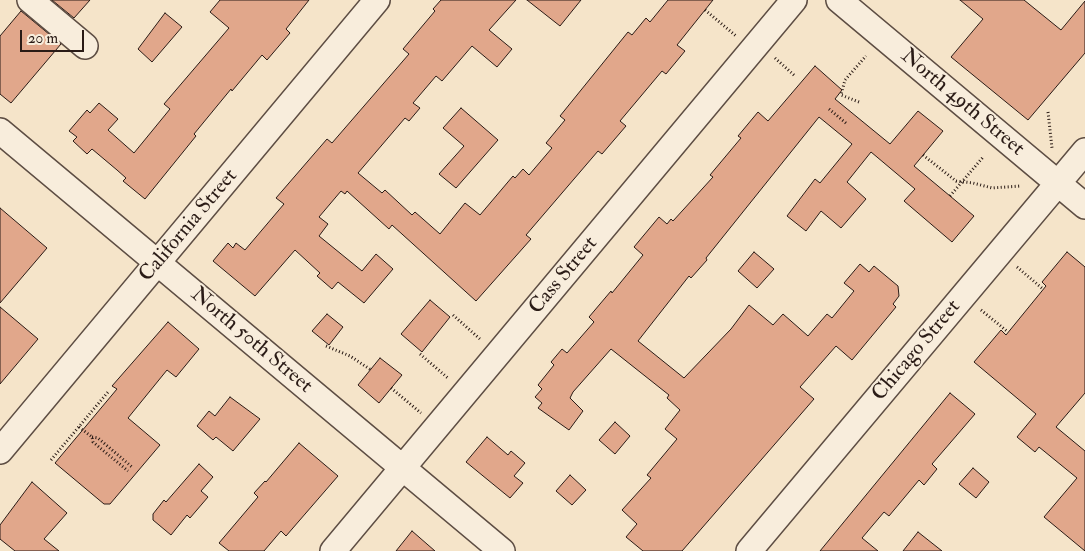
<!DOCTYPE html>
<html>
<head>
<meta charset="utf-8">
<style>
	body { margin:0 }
	#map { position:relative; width:1085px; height:551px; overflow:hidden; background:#f5e4c9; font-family:"IM FELL Double Pica",serif }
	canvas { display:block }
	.scale { position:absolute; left:20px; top:30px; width:64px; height:22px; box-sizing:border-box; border:2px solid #2a1b16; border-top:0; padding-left:6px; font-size:15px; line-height:18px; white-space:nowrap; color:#2a1b16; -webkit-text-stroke:4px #f8eddc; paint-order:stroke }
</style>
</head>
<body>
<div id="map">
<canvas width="1085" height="551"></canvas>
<div class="scale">20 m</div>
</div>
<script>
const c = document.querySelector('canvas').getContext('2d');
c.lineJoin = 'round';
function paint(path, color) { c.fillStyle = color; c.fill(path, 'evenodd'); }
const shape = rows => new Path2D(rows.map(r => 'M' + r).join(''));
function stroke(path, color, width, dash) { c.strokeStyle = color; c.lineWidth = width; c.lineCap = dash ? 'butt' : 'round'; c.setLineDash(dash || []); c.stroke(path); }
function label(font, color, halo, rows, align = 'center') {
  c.font = font + ' "IM FELL Double Pica",serif'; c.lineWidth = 4; c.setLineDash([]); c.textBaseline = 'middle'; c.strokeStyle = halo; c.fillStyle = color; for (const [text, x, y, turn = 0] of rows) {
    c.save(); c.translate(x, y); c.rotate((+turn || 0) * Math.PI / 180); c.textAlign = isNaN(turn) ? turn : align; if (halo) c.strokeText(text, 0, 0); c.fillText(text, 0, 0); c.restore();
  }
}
const building = shape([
	[52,0,90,0,74,18,52,0],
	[220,0,309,0,286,29,290,33,267,60,262,55,232,91,231,89,194,134,196,136,145,199,123,181,126,178,117,170,92,149,87,154,73,141,77,137,69,131,87,110,90,113,99,103,118,119,108,130,134,153,170,109,164,104,229,28,210,12,220,0],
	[441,0,516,0,489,30,512,49,497,67,472,46,442,81,436,76,413,103,420,108,409,121,405,118,358,173,382,193,385,190,412,215,415,212,440,234,465,203,480,215,513,176,515,178,523,169,529,175,552,148,546,143,565,120,560,116,628,32,632,35,646,18,650,22,668,0,713,0,677,45,685,51,666,74,662,71,620,121,626,126,602,154,598,151,526,235,531,239,476,301,392,225,389,229,347,191,345,194,341,191,319,217,328,224,319,236,362,271,376,254,393,269,364,303,338,282,332,289,317,276,320,273,295,250,255,296,213,261,228,243,233,248,236,243,245,250,284,204,276,198,327,139,332,143,409,54,403,49,435,11,433,9,441,0],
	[527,0,581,0,560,26,527,0],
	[960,0,1024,0,1061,30,1085,1,1085,53,1028,120,951,57,983,19,960,0],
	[21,11,61,44,11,103,0,94,0,36,21,11],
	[165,13,182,27,152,62,138,49,165,13],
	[815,66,842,90,835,99,890,144,918,111,943,131,914,166,974,216,952,242,904,201,915,189,871,152,847,182,866,199,841,228,821,211,806,231,787,216,815,179,820,183,852,144,819,117,706,258,707,260,691,278,689,276,638,341,684,378,731,329,749,305,773,325,783,314,808,336,827,314,832,318,854,291,844,283,860,264,869,272,874,266,898,286,899,296,893,304,896,307,852,360,836,346,800,387,814,399,682,551,643,551,626,537,637,524,622,510,651,478,647,475,677,439,665,429,680,410,667,398,669,395,611,349,573,392,570,398,583,411,569,430,538,408,542,403,535,397,542,389,538,385,554,365,551,362,562,349,567,353,594,322,589,317,611,291,612,293,643,255,634,247,659,217,667,224,671,219,673,221,713,177,710,175,741,138,738,136,758,112,768,121,815,66],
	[461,108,498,140,456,188,439,174,464,146,443,128,461,108],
	[0,208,47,248,0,303,0,208],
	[754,252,774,269,757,288,738,271,754,252],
	[1067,252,1085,267,1085,393,1056,427,1085,451,1085,551,1044,517,1077,478,1039,447,1035,452,1017,437,1036,414,974,362,1001,330,1006,335,1046,286,1042,282,1067,252],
	[430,300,450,317,422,352,401,334,430,300],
	[0,307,38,339,0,384,0,307],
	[327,314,343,327,329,345,312,331,327,314],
	[168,322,199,349,176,377,167,370,128,418,160,445,110,504,104,504,55,463,117,389,112,386,168,322],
	[380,358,402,375,379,403,358,385,380,358],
	[950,393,975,414,932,464,937,469,924,485,919,480,889,516,884,512,862,538,878,551,820,551,950,393],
	[230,397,260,419,233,451,216,437,213,440,197,426,209,411,215,416,230,397],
	[615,422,630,436,615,454,599,440,615,422],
	[487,437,508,455,511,451,525,463,514,476,523,483,510,498,466,462,487,437],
	[299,443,338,476,286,536,281,531,264,551,229,551,219,543,258,497,254,493,265,481,266,482,299,443],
	[199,464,213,477,201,491,208,497,190,518,187,515,171,535,153,520,153,514,164,500,166,502,199,464],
	[973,468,989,482,976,498,959,484,973,468],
	[570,475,586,490,572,505,556,491,570,475],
	[32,482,67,513,44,539,59,551,15,551,0,539,0,525,32,482],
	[412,531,435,551,396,551,412,531],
	[918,532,942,551,903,551,918,532]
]);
paint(building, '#e1a78b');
stroke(building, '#2a1b16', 1);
const minor = shape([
	[30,0,85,46],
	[839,0,1085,206],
	[0,131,502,551],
	[0,451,377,0],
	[333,551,794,0],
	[749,551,1085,151]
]);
stroke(minor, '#5d4d43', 28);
stroke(shape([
	[705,10,736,36],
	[775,58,795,76],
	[859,102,841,95,845,80,866,56],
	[829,109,847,124],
	[1048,112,1052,148],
	[923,155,956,181,973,183,992,188,1020,186],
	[950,196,984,156],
	[1017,267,1043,289],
	[981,310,1008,332],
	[453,315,481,340],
	[326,346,350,356,371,370],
	[420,354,449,379],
	[391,388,421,413],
	[79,427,92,437,93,442,128,471],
	[92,437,98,438,132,467],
	[51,460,108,392]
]), '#2a1b16', 3, [1, 2.5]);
stroke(minor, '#f8eddc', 25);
label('21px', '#2a1b16', '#f8eddc', [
	["North 49th Street",962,103,40],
	["California Street",189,226,-50],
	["Cass Street",564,276,-50],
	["North 50th Street",251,341,40],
	["Chicago Street",917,351,-50]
]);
</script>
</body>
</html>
